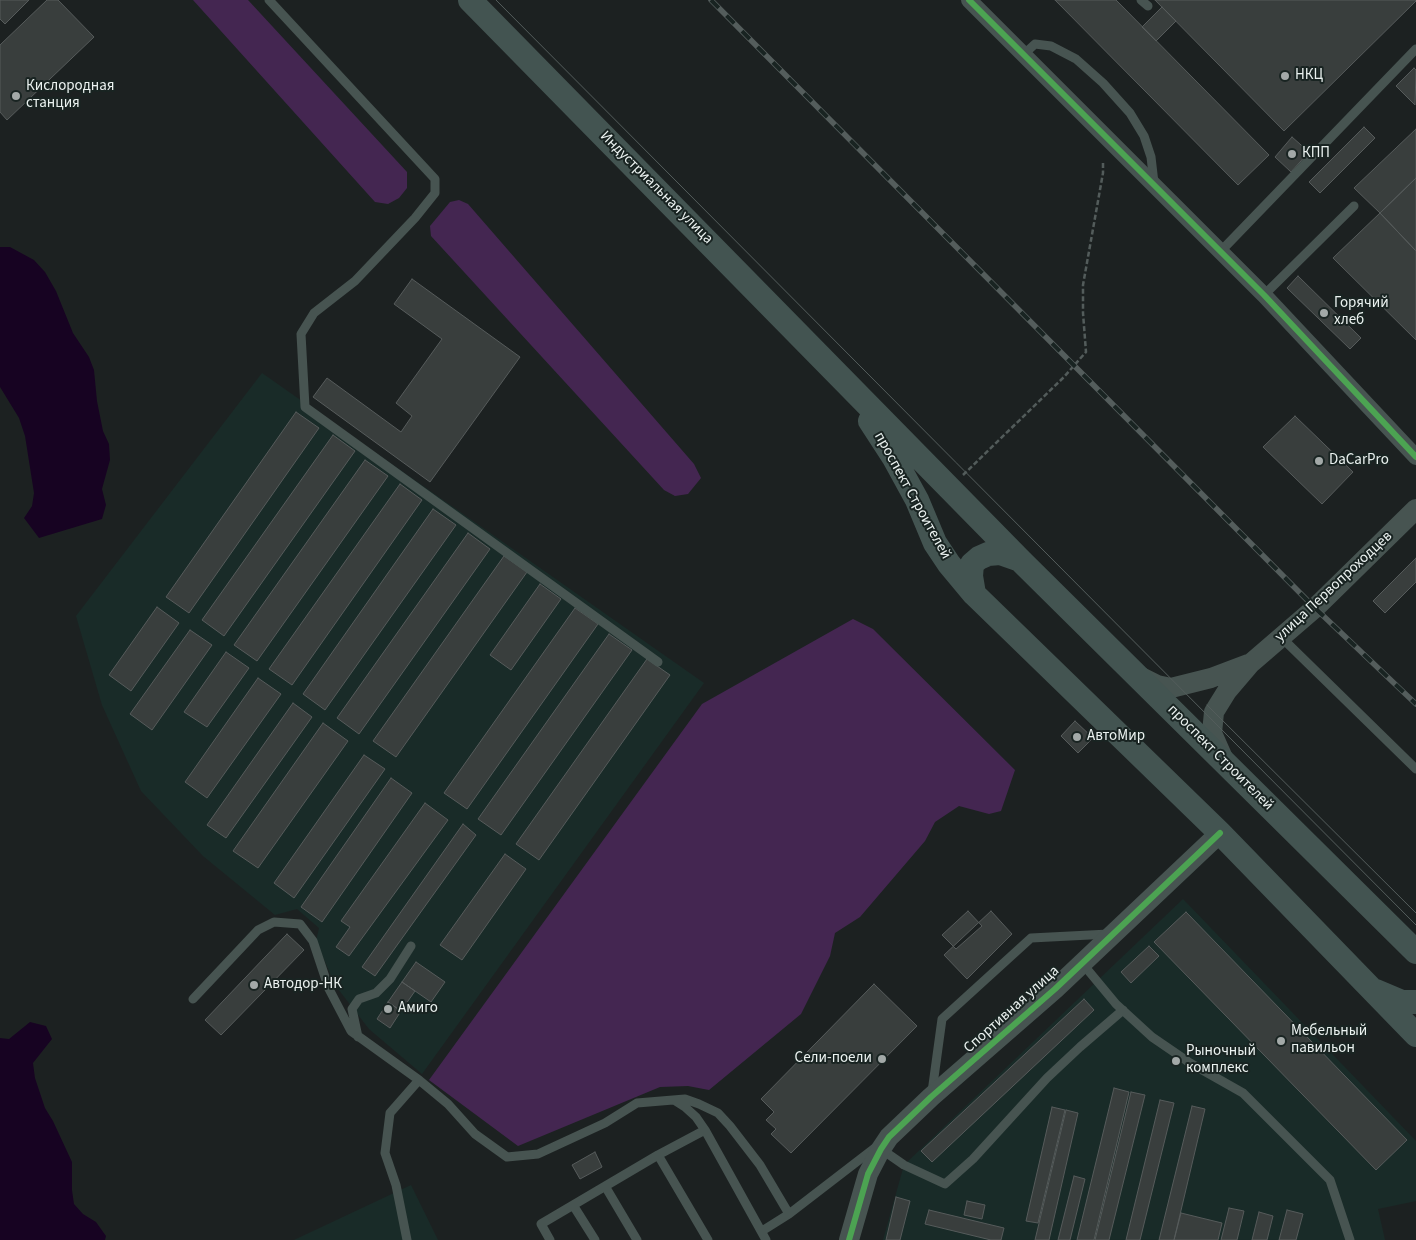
<!DOCTYPE html>
<html>
<head>
<meta charset="utf-8">
<style>
	body { margin:0 }
	canvas { display:block; background:#1c2121 }
</style>
</head>
<body>
<canvas width="1416" height="1240"></canvas>
<script>
const c = document.querySelector('canvas').getContext('2d');
c.lineJoin = 'round';
function paint(path, color) { c.fillStyle = color; c.fill(path, 'evenodd'); }
const shape = rows => new Path2D(rows.map(r => 'M' + r).join(''));
function stroke(path, color, width, dash) { c.strokeStyle = color; c.lineWidth = width; c.lineCap = dash ? 'butt' : 'round'; c.setLineDash(dash || []); c.stroke(path); }
function label(font, color, halo, rows, align = 'center') {
  c.font = font + ' "Source Sans 3",sans-serif'; c.lineWidth = 4; c.setLineDash([]); c.textBaseline = 'middle'; c.strokeStyle = halo; c.fillStyle = color; for (const [text, x, y, turn = 0] of rows) {
    c.save(); c.translate(x, y); c.rotate((+turn || 0) * Math.PI / 180); c.textAlign = isNaN(turn) ? turn : align; if (halo) c.strokeText(text, 0, 0); c.fillText(text, 0, 0); c.restore();
  }
}
paint(shape([
	[262,373,704,683,422,1074,369,1029,335,985,316,941,319,928,297,909,275,915,203,856,141,791,102,705,76,616],
	[1183,899,1416,1141,1416,1201,1378,1209,1385,1240,883,1240,904,1165],
	[411,1185,438,1240,294,1240]
]), '#192b28');
paint(shape([
	[193,0,248,0,407,172,407,188,399,198,388,204,375,202],
	[459,200,468,204,694,464,701,478,688,494,675,496,664,490,431,236,430,226,450,202],
	[853,619,873,629,1015,770,1001,811,989,814,959,806,935,822,925,841,860,917,835,933,830,956,801,1014,709,1090,688,1086,660,1087,518,1146,429,1080,702,704]
]), '#442651');
paint(shape([
	[0,247,10,247,34,260,45,272,56,291,73,333,89,357,94,370,97,401,103,431,109,444,110,460,102,489,106,505,102,519,39,538,24,518,32,506,34,493,25,436,19,418,0,387],
	[30,1022,46,1026,52,1039,33,1063,35,1078,45,1108,53,1121,72,1162,72,1190,74,1204,83,1214,96,1222,106,1236,105,1240,0,1240,0,1038,9,1039]
]), '#170322');
const building = shape([
	[0,0,29,0,5,24,0,19,0,0],
	[47,0,58,0,94,37,7,120,0,112,0,45,47,0],
	[1055,0,1116,0,1269,155,1238,185,1055,0],
	[1155,0,1416,0,1416,1,1284,131,1155,0],
	[1162,7,1176,21,1156,41,1142,27,1162,7],
	[1414,68,1416,70,1415,105,1396,86,1414,68],
	[1364,127,1375,138,1320,193,1309,182,1364,127],
	[1416,129,1416,178,1380,213,1354,188,1416,129],
	[1292,137,1309,152,1291,172,1275,157,1292,137],
	[1416,178,1416,251,1380,213,1416,178],
	[1380,213,1416,251,1416,340,1333,258,1380,213],
	[1298,276,1361,338,1350,349,1287,288,1298,276],
	[412,279,520,357,430,482,313,397,327,378,401,432,412,416,396,403,442,339,394,304,412,279],
	[296,412,319,428,189,613,166,597,296,412],
	[1295,416,1353,472,1322,504,1263,447,1295,416],
	[333,435,355,451,224,636,202,620,333,435],
	[365,460,388,476,257,661,234,645,365,460],
	[400,484,422,500,292,685,269,669,400,484],
	[433,509,456,525,325,710,303,694,433,509],
	[468,533,490,549,359,734,337,718,468,533],
	[504,556,527,572,396,757,373,741,504,556],
	[1416,558,1416,582,1385,613,1373,601,1416,558],
	[540,584,561,599,511,670,490,655,540,584],
	[157,607,179,623,131,691,109,675,157,607],
	[575,608,598,624,467,809,444,793,575,608],
	[190,630,212,645,152,730,130,714,190,630],
	[609,634,632,650,501,835,478,819,609,634],
	[226,652,249,668,207,727,184,712,226,652],
	[647,659,670,675,539,860,516,844,647,659],
	[258,678,281,694,207,798,185,782,258,678],
	[293,703,312,717,226,838,207,825,293,703],
	[1075,721,1093,738,1078,753,1061,736,1075,721],
	[323,723,348,741,258,868,233,851,323,723],
	[364,755,385,769,294,898,274,883,364,755],
	[391,778,412,793,322,922,301,907,391,778],
	[425,803,448,820,349,956,336,947,350,927,341,921,425,803],
	[463,824,476,835,375,976,362,967,463,824],
	[505,854,526,869,462,960,440,945,505,854],
	[968,911,982,926,956,949,942,935,968,911],
	[991,911,1012,934,967,979,944,955,991,911],
	[1186,912,1407,1140,1376,1170,1154,942,1186,912],
	[287,934,304,950,221,1035,205,1020,287,934],
	[1149,946,1159,956,1131,983,1121,972,1149,946],
	[416,962,445,982,431,1002,402,982,416,962],
	[402,982,415,991,401,1011,388,1002,402,982],
	[874,984,917,1026,791,1153,771,1134,776,1129,766,1120,774,1112,761,1099,874,984],
	[1084,999,1094,1010,932,1162,921,1151,1084,999],
	[388,1002,401,1011,390,1028,377,1019,388,1002],
	[1114,1088,1129,1092,1094,1240,1077,1240,1114,1088],
	[1131,1092,1145,1095,1109,1240,1095,1240,1131,1092],
	[1160,1100,1174,1103,1140,1240,1126,1240,1160,1100],
	[1192,1106,1205,1109,1174,1240,1159,1240,1192,1106],
	[1052,1107,1065,1110,1038,1223,1026,1221,1052,1107],
	[1066,1110,1078,1113,1049,1240,1035,1240,1066,1110],
	[595,1152,602,1167,580,1179,572,1165,595,1152],
	[1074,1176,1085,1179,1070,1240,1058,1240,1074,1176],
	[896,1197,910,1201,900,1240,886,1240,896,1197],
	[967,1201,985,1205,982,1219,964,1215,967,1201],
	[1229,1208,1244,1211,1237,1240,1221,1240,1229,1208],
	[929,1210,1004,1228,1001,1240,991,1240,925,1224,929,1210],
	[1287,1210,1303,1214,1296,1240,1279,1240,1287,1210],
	[1259,1212,1273,1216,1267,1240,1252,1240,1259,1212],
	[1181,1213,1222,1223,1218,1240,1174,1240,1181,1213]
]);
paint(building, '#393e3d');
stroke(building, '#565b5b', 1);
stroke(shape([
	[963,475,1064,377,1086,352,1083,313,1083,285,1103,173,1103,162]
]), '#535c5b', 2.5, [5, 2.5]);
stroke(shape([
	[269,0,435,179,435,193,415,218,355,281,314,313,301,334,305,407,658,662],
	[1141,0,1148,6],
	[1023,55,1035,44,1051,46,1076,59,1103,83,1130,113,1144,136,1151,157,1154,183],
	[1221,251,1416,49],
	[1264,295,1354,206],
	[1282,638,1416,769],
	[1082,963,1116,1004,1152,1037,1190,1063,1243,1093,1330,1180,1350,1240],
	[193,999,258,930,274,922,300,924,313,941,329,989,351,1031,419,1080,448,1104,475,1134,507,1157,538,1154,605,1123,637,1103,685,1099,699,1104,718,1113,730,1126,760,1165,789,1214,876,1147],
	[358,1037,352,1009,359,999,376,993,390,979,411,946],
	[932,1092,942,1019,1031,938,1109,934],
	[674,1100,685,1107,696,1117,705,1130,766,1240],
	[881,1149,904,1165,945,1184,973,1159,1047,1078,1080,1047,1123,1010],
	[658,1155,708,1240],
	[605,1186,637,1240],
	[573,1205,595,1240],
	[762,1231,789,1214],
	[407,1240,396,1185,385,1153,390,1113,419,1080],
	[550,1240,541,1224,658,1155,705,1130]
]), '#475451', 9);
stroke(shape([
	[969,0,1264,295,1416,457]
]), '#475451', 16);
stroke(shape([
	[1141,677,1157,685,1171,688,1211,678,1248,664],
	[1223,758,1212,733,1214,712,1227,691,1250,664,1315,608,1416,509],
	[849,1240,868,1174,881,1149,889,1137,931,1097,1055,989,1220,833]
]), '#475451', 20);
stroke(shape([
	[470,0,1021,561,1416,952],
	[870,421,894,458,917,500,935,543,949,564,974,594,1220,833,1416,1035],
	[974,594,971,576,972,564,979,558,988,554,1000,553,1020,560],
	[1376,991,1402,1002,1416,1002]
]), '#435451', 24);
stroke(shape([
	[496,0,1416,925],
	[1207,705,1416,913]
]), '#545d5c', 1);
const rail = shape([
	[711,0,1315,608,1416,704]
]);
stroke(rail, '#545d5c', 5.5);
stroke(rail, '#192422', 4, [11]);
stroke(shape([
	[969,0,1264,295,1416,457],
	[849,1240,868,1174,881,1149,889,1137,931,1097,1055,989,1220,833]
]), '#4ca352', 6);
for (const [x, y, r, color] of [
	[1285,76,5,"#a3a9a8"],
	[16,96,5,"#a3a9a8"],
	[1292,154,5,"#a3a9a8"],
	[1324,313,5,"#a3a9a8"],
	[1319,461,5,"#a3a9a8"],
	[1077,737,5,"#a3a9a8"],
	[254,985,5,"#a3a9a8"],
	[388,1009,5,"#a3a9a8"],
	[1281,1041,5,"#a3a9a8"],
	[882,1059,5,"#a3a9a8"],
	[1176,1061,5,"#a3a9a8"]
]) { const dot = new Path2D(); dot.arc(x, y, r, 0, 2 * Math.PI); c.fillStyle = color; c.fill(dot); stroke(dot, '#192422', 2); }
label('15px', '#ebf2f0', '#192422', [
	["НКЦ",1295,76],
	["Кислородная",26,87],
	["станция",26,104],
	["КПП",1302,154],
	["Горячий",1334,304],
	["хлеб",1334,321],
	["DaCarPro",1329,461],
	["АвтоМир",1087,737],
	["Автодор-НК",264,985],
	["Амиго",398,1009],
	["Мебельный",1291,1032],
	["павильон",1291,1049],
	["Рыночный",1186,1052],
	["комплекс",1186,1069],
	["Сели-поели",872,1059,"right"]
], 'left');
label('15px', '#ebf2f0', '#192422', [
	["Индустриальная улица",656,188,45],
	["проспект Строителей",912,496,61],
	["улица Первопроходцев",1334,587,-43],
	["проспект Строителей",1220,758,45],
	["Спортивная улица",1012,1010,-42]
]);
</script>
</body>
</html>
